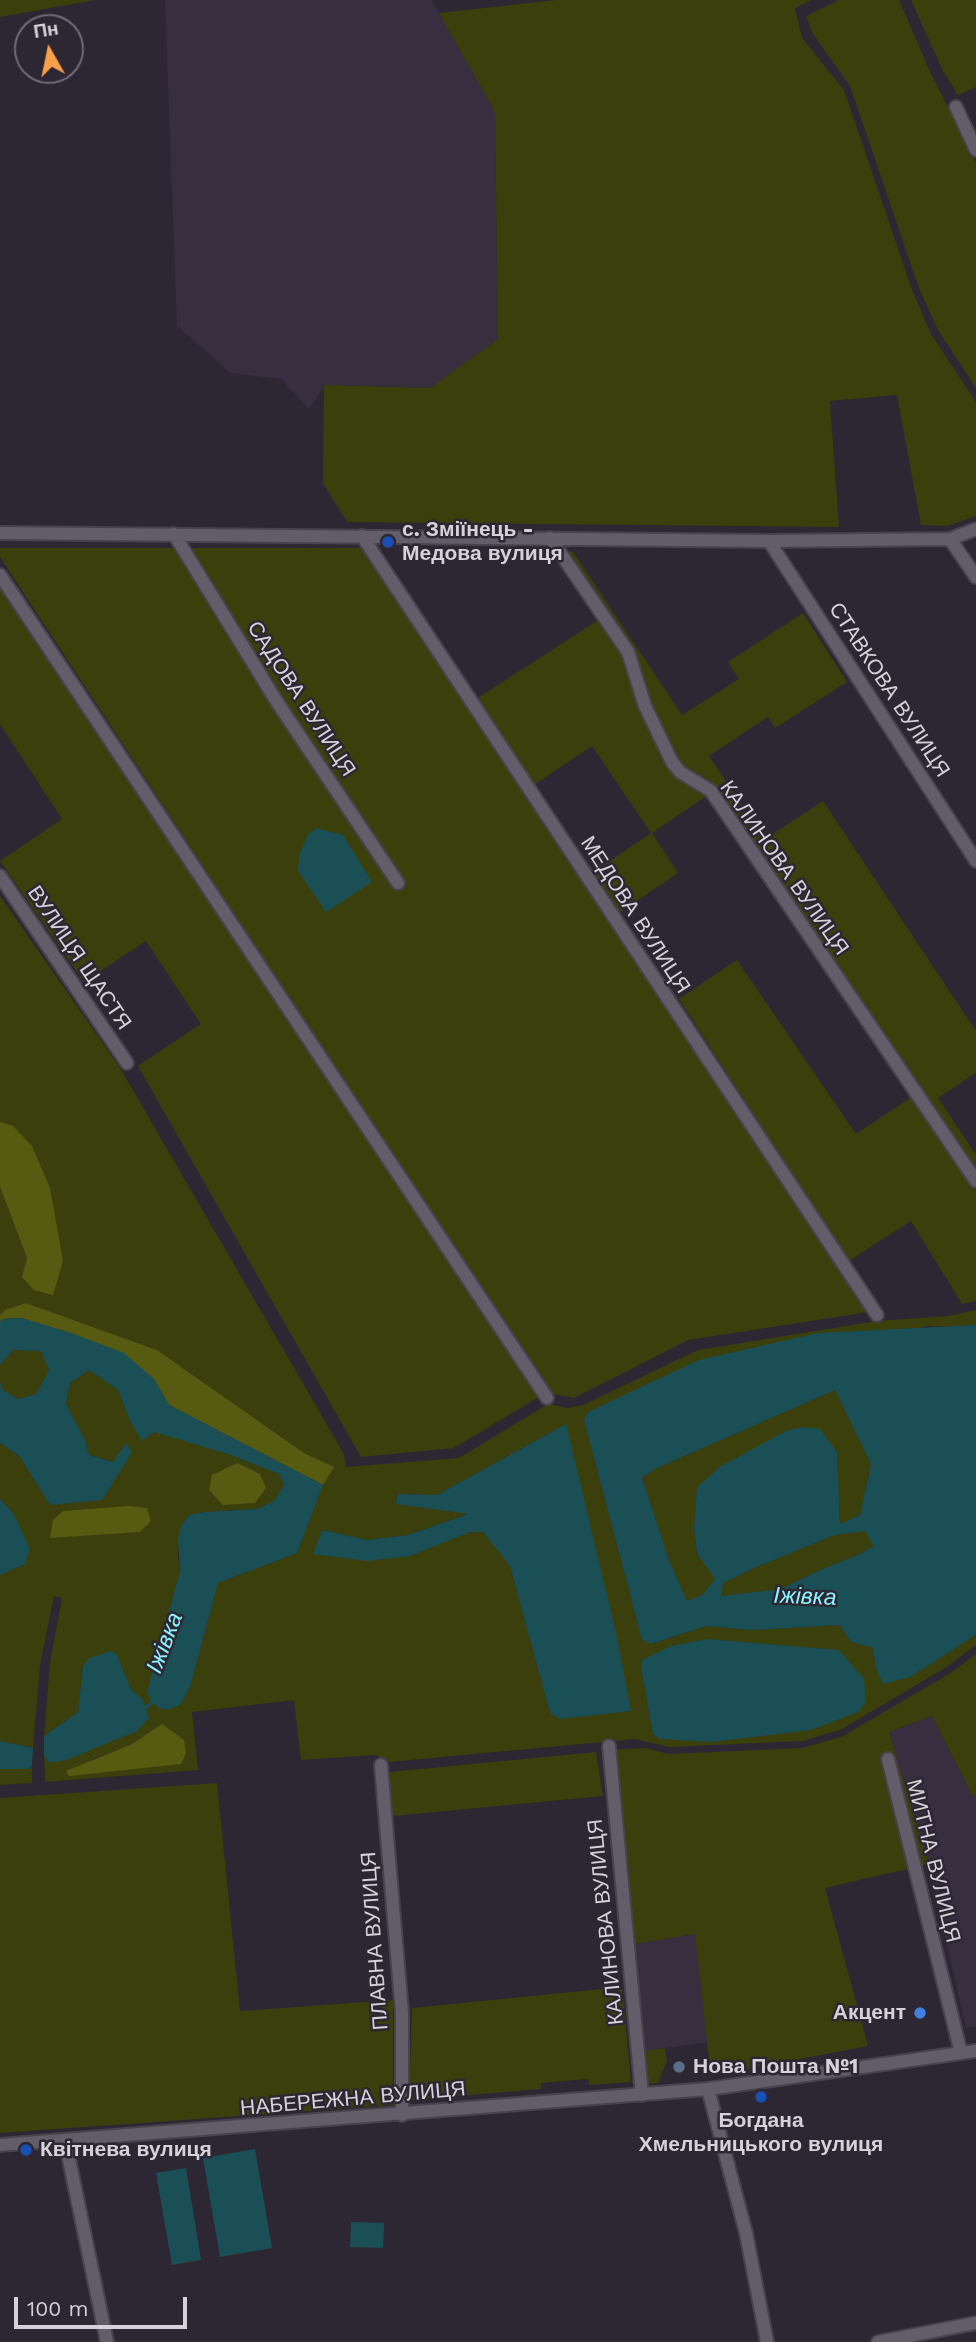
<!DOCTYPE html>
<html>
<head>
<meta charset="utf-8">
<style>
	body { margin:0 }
	#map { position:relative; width:976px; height:2342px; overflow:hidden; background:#2d2733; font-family:"Work Sans",sans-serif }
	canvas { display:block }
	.north { position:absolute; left:14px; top:14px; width:70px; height:70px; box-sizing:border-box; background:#2d2733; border:2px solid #706b75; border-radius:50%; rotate:351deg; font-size:19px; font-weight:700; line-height:28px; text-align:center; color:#d5d2d9 }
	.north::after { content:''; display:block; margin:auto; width:24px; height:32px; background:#f8a14a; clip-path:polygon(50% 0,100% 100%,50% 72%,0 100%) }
	.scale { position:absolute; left:14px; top:2297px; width:173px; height:32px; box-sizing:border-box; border:4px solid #d5d2d9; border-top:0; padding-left:9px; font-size:21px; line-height:24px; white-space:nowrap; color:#d5d2d9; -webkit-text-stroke:5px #2d2733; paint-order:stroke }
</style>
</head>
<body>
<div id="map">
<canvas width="976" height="2342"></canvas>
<div class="north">Пн</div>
<div class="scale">100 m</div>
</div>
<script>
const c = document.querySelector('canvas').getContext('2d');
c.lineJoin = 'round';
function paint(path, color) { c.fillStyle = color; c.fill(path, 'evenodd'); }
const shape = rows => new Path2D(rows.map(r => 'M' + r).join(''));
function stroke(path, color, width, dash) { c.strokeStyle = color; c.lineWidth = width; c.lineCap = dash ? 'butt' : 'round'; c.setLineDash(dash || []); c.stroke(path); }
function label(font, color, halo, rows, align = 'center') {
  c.font = font + ' "Work Sans",sans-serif'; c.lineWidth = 5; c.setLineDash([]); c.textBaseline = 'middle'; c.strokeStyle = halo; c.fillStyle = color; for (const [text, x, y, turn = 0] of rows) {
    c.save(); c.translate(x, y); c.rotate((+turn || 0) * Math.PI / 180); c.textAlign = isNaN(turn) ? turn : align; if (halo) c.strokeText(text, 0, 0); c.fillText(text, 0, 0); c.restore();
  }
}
paint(shape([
	[165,0,432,0,495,112,498,339,430,388,325,385,309,409,281,379,231,373,177,326],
	[932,1716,972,1795,976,1795,976,2027,966,2028,929,1864,889,1732],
	[695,1934,709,2042,644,2051,634,1944]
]), '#372e40');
paint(shape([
	[0,0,95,0,0,17],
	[556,0,811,0,795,8,802,38,844,90,912,290,931,334,976,402,976,516,947,526,921,525,897,395,830,401,839,527,347,522,323,483,324,385,430,388,498,339,495,112,439,13],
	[839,0,899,0,932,76,976,162,976,388,938,330,919,288,850,86,813,34,806,16],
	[911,0,976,0,976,87,958,95,943,71],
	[0,548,364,548,869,1312,688,1340,574,1398,549,1393,0,557],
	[564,552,573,552,682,715,739,679,728,662,803,613,847,682,775,728,768,717,709,756,765,839,823,801,976,1031,976,1073,938,1098,976,1155,976,1174,714,788,683,769,648,705,631,650],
	[0,585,539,1397,454,1448,361,1457,138,1066,201,1024,146,941,84,982,0,861,62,819,0,724],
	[598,620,623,655,667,764,708,795,652,833,678,873,620,912,594,872,651,833,592,746,534,785,478,698],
	[0,896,120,1068,344,1454,346,1467,459,1458,548,1404,568,1408,583,1405,698,1350,877,1321,948,1316,976,1310,976,1325,970,1327,927,1326,584,1420,642,1640,652,1644,706,1626,753,1630,840,1625,851,1642,873,1647,876,1668,910,1677,976,1635,976,1645,945,1668,840,1730,802,1741,670,1747,635,1739,389,1762,376,1755,301,1760,294,1700,192,1712,198,1770,45,1782,44,1755,49,1763,143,1700,131,1689,117,1655,83,1666,78,1712,44,1736,50,1663,62,1598,54,1596,40,1665,33,1748,0,1741,0,1575,25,1564,13,1513,0,1499,0,1443,20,1457,50,1505,113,1462,89,1455,85,1440,66,1404,70,1383,89,1370,118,1390,131,1423,231,1455,279,1474,285,1485,274,1501,257,1509,204,1512,189,1515,181,1526,178,1557,180,1571,147,1692,160,1708,170,1709,181,1704,190,1687,218,1583,297,1553,323,1485,333,1467,304,1453,157,1350,26,1303,6,1310,0,1315,0,1187,27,1258,55,1224,50,1188,13,1126,0,1122],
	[566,1424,550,1713,510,1566,483,1531,314,1553,322,1530,367,1540,408,1535,470,1513,396,1504,397,1494,437,1495],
	[642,1673,660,1739,653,1734],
	[162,1725,180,1764,91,1760,132,1744],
	[737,960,856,1134,912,1097,976,1191,976,1301,962,1304,911,1221,849,1261,679,999],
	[13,1350,42,1351,49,1370,36,1394,18,1399,3,1390,0,1382,0,1365],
	[835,1390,871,1464,860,1515,840,1524,837,1452,697,1487,694,1528,697,1554,716,1579,702,1595,687,1602,670,1563,642,1478,655,1469],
	[865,1530,874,1546,858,1555,820,1570,781,1589,721,1597,723,1583,754,1568,835,1535],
	[976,1654,976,1795,972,1795,932,1716,889,1732,929,1864,825,1888,868,2046,711,2076,695,1934,634,1944,614,1750,645,1748,669,1754,803,1748,843,1736,949,1674],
	[596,1752,603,1796,393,1816,389,1772],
	[32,1765,32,1783,0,1785,0,1769,28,1769],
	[217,1783,240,2011,393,2000,393,2105,0,2133,0,1798],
	[622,1987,631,2082,589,2085,588,2079,541,2083,541,2089,409,2100,412,2008],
	[665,2048,667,2061,658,2083,648,2084,644,2051]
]), '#3b3f0b');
paint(shape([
	[0,1122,13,1126,32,1146,50,1188,63,1261,53,1295,34,1290,22,1277,27,1258,0,1187],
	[26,1303,157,1350,304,1453,334,1467,323,1485,169,1405,154,1379,74,1334,21,1318,3,1319,0,1322,0,1315,5,1310],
	[237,1463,260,1474,266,1488,255,1503,223,1505,209,1490,212,1475],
	[129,1506,147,1508,151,1521,140,1532,50,1538,53,1520,63,1511],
	[162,1724,184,1740,186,1753,181,1764,69,1776,66,1771,132,1744]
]), '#565b11');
paint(shape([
	[316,828,343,835,372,882,326,912,298,871,299,856,308,834],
	[21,1318,74,1334,124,1353,154,1379,169,1405,323,1485,297,1553,218,1583,190,1687,181,1704,170,1709,160,1709,151,1701,147,1692,180,1571,178,1537,181,1526,189,1515,204,1512,257,1509,274,1501,284,1485,279,1474,231,1455,154,1432,142,1441,131,1423,118,1390,89,1370,70,1383,66,1404,85,1440,89,1455,113,1462,126,1443,132,1452,102,1500,50,1505,20,1457,0,1443,0,1382,3,1390,18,1399,36,1394,49,1370,41,1351,13,1350,0,1365,0,1322,3,1319],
	[976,1325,976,1635,910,1677,883,1684,876,1668,873,1648,851,1642,840,1625,753,1630,706,1626,651,1644,642,1640,584,1420,588,1412,699,1360,818,1333],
	[835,1390,871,1464,860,1515,840,1524,837,1452,820,1429,802,1427,786,1431,721,1466,697,1487,694,1528,697,1554,715,1579,702,1595,687,1601,670,1563,642,1478,655,1469],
	[865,1531,874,1546,858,1555,820,1570,781,1589,721,1596,723,1583,754,1568,835,1535],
	[566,1424,617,1637,631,1711,560,1719,550,1713,510,1566,483,1532,470,1532,410,1556,367,1561,313,1554,322,1530,367,1540,408,1535,468,1514,396,1504,397,1494,437,1495],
	[0,1499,13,1513,30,1549,25,1564,0,1575],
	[707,1639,839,1650,864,1679,866,1702,858,1712,811,1730,711,1742,660,1739,653,1734,642,1673,642,1660,671,1646],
	[111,1651,117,1655,131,1689,143,1700,149,1718,137,1731,66,1760,49,1763,44,1755,44,1736,78,1712,83,1666,89,1658],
	[0,1741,33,1748,32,1765,28,1769,0,1769],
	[255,2149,272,2248,220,2257,203,2158],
	[186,2168,201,2260,172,2265,156,2173],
	[351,2222,384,2223,383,2248,350,2247]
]), '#1a5055');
stroke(shape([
	[142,1711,155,1700]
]), '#1a5055', 3.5);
const minor = shape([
	[956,107,976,150],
	[0,533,769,541,950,539,976,529],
	[174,534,277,702,398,883],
	[362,536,877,1315],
	[550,538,628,652,645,706,672,762,680,772,711,791,976,1181],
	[950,539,976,577],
	[769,541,976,861],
	[0,575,547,1398],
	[0,876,127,1063],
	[609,1746,642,2095],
	[888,1759,961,2053],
	[381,1765,402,2013,402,2115],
	[708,2089,746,2233,767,2342],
	[65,2140,107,2342],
	[0,2145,708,2089,976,2051],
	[878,2342,976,2323]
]);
stroke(minor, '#47424c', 16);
stroke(minor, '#635d6a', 12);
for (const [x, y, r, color] of [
	[388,542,7,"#1a4fb4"],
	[920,2013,7,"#3f7fe0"],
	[679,2067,7,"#5c6f8a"],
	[761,2097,7,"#1a4fb4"],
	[26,2150,7,"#1a4fb4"]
]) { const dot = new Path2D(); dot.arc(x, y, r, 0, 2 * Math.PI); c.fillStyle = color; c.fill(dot); stroke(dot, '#2d2733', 2.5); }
label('bold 21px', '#d5d2d9', '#2d2733', [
	["с. Зміїнець -",402,530],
	["Медова вулиця",402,554],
	["Акцент",906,2013,"right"],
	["Нова Пошта №1",693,2067],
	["Богдана",761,2121,"center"],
	["Хмельницького вулиця",761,2145,"center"],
	["Квітнева вулиця",40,2150]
], 'left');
label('21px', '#d5d2d9', '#2d2733', [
	["СТАВКОВА ВУЛИЦЯ",889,690,57],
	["САДОВА ВУЛИЦЯ",301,699,57],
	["КАЛИНОВА ВУЛИЦЯ",784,868,55],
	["МЕДОВА ВУЛИЦЯ",635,915,57],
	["ВУЛИЦЯ ЩАСТЯ",79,958,56],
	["МИТНА ВУЛИЦЯ",933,1861,76],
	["КАЛИНОВА ВУЛИЦЯ",606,1922,-96],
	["ПЛАВНА ВУЛИЦЯ",375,1941,-94],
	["НАБЕРЕЖНА ВУЛИЦЯ",353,2099,-5]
]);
label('italic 23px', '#8af3fd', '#2d2733', [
	["Іжівка",805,1597,2],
	["Іжівка",165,1643,-69]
]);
</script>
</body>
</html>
